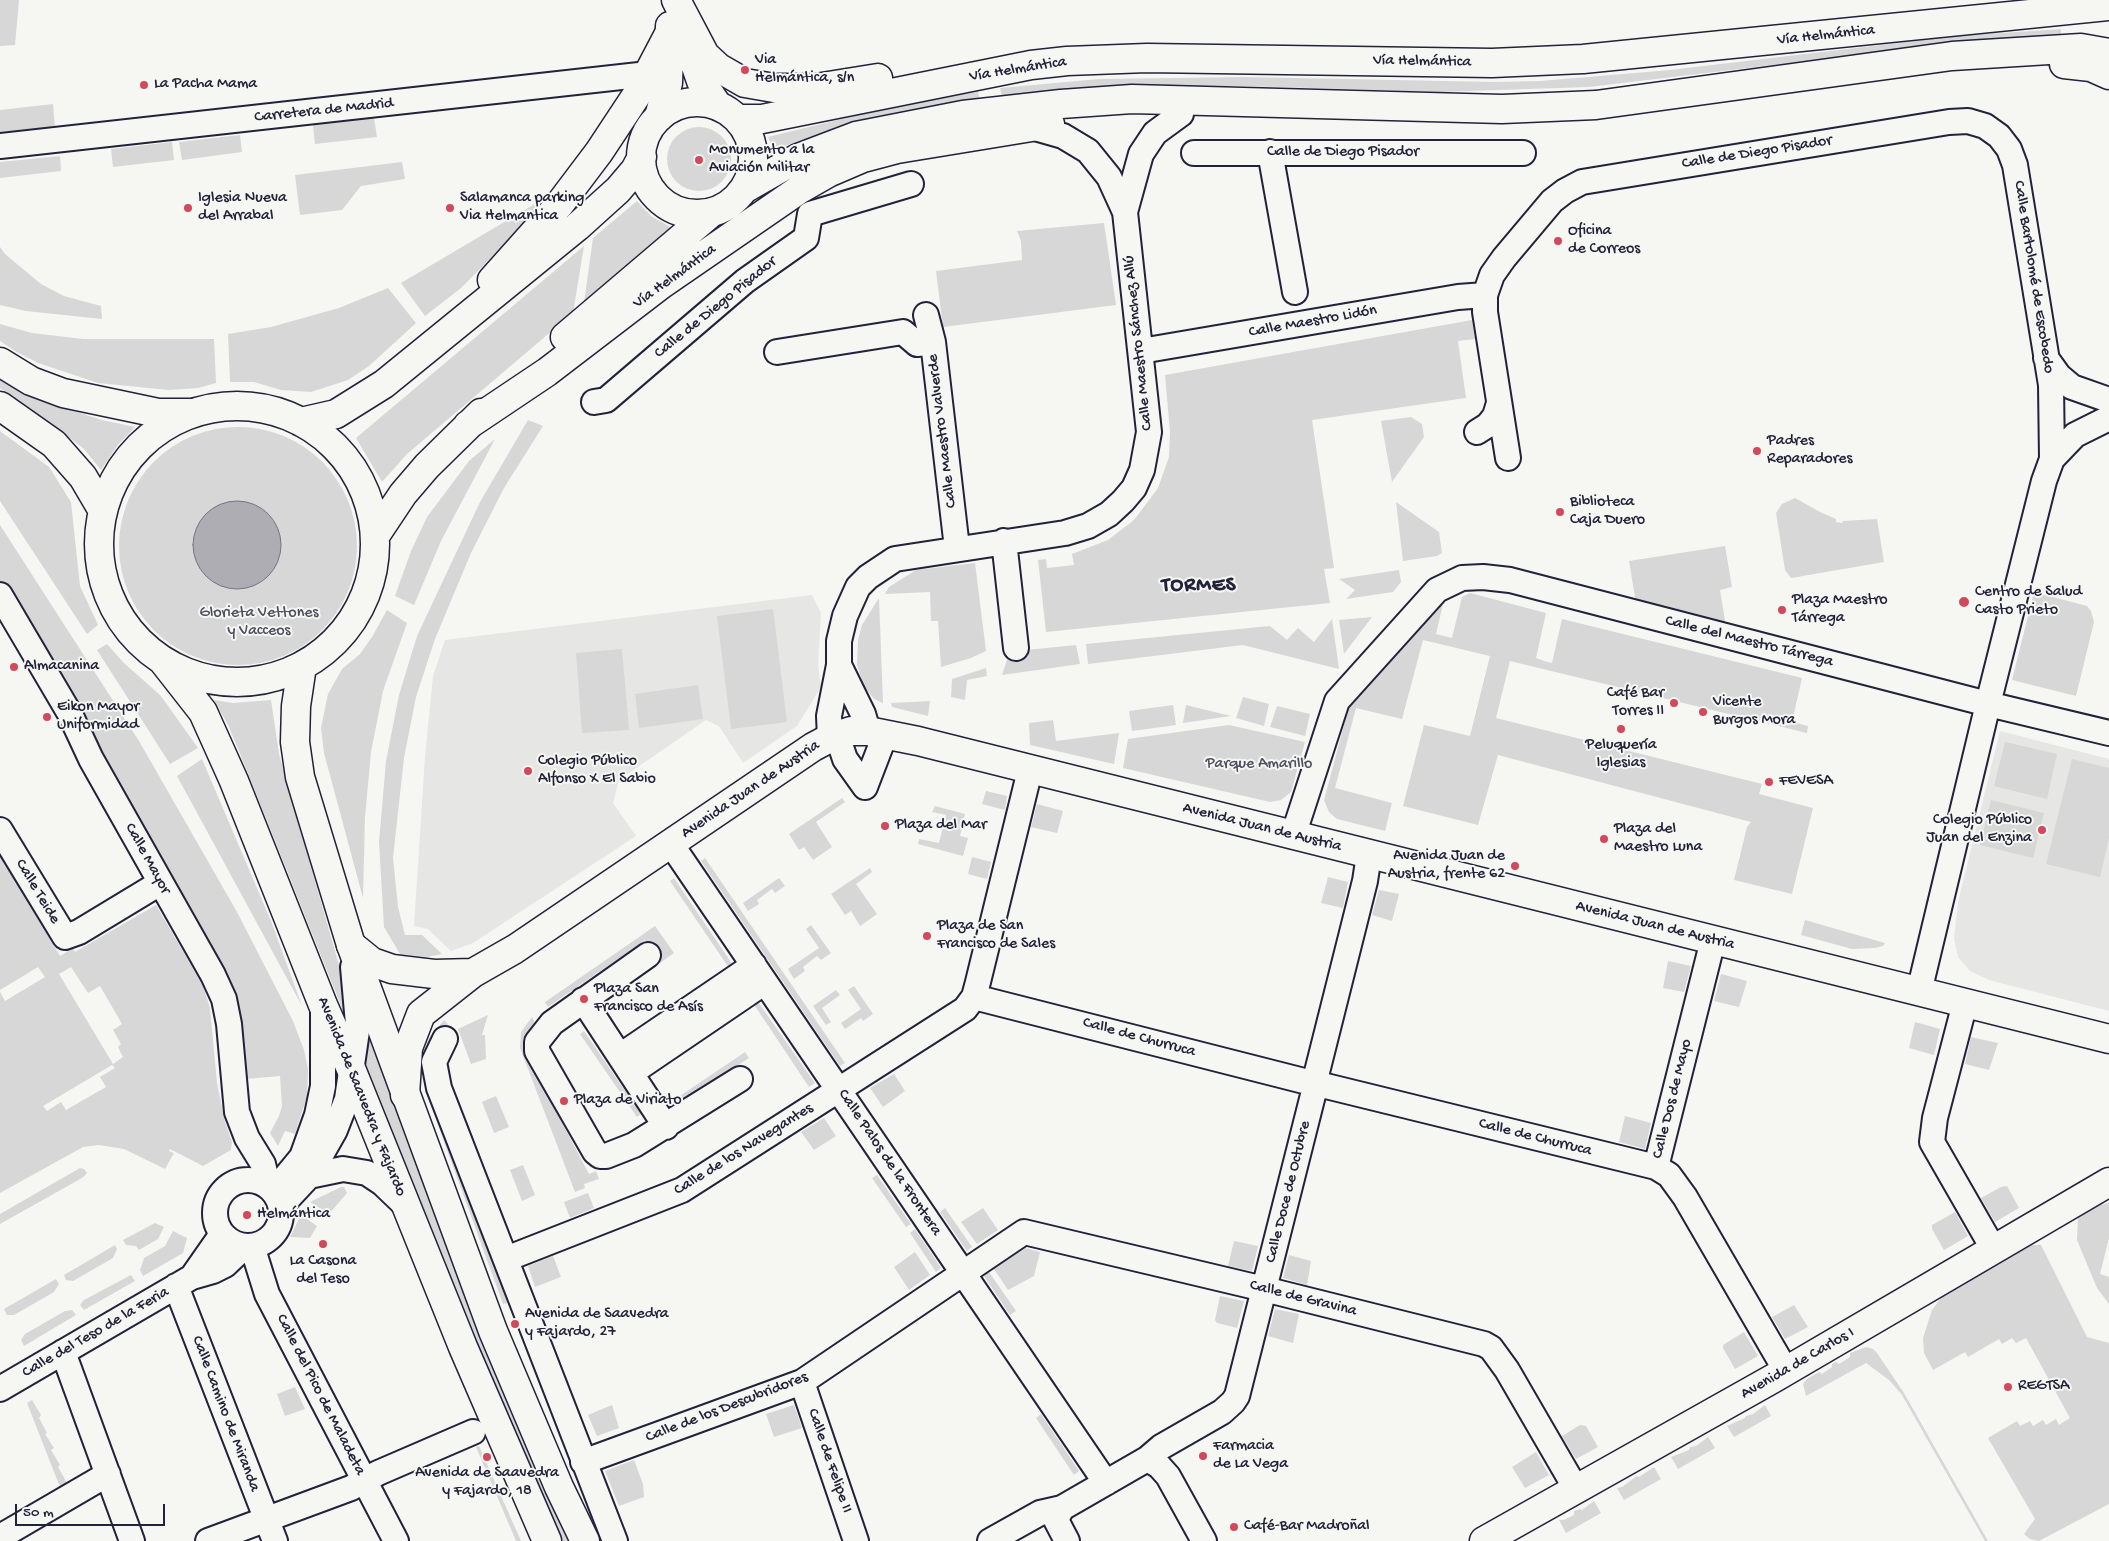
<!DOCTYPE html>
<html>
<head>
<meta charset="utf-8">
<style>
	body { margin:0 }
	#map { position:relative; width:2109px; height:1541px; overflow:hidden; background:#f6f6f2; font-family:"Gochi Hand",sans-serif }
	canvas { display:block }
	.scale { position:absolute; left:15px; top:1504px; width:150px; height:22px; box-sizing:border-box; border:2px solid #22223b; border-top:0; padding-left:6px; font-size:15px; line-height:18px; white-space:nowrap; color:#22223b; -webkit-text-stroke:4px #f6f6f2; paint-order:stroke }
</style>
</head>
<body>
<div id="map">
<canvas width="2109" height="1541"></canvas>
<div class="scale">50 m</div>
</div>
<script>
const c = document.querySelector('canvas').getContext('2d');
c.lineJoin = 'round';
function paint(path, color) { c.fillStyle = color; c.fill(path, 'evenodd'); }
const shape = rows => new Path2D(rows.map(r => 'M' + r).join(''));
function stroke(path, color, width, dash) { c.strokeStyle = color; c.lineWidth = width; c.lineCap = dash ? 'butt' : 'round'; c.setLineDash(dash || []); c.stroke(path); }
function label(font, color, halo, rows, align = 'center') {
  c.font = font + ' "Gochi Hand",sans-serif'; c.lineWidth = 4; c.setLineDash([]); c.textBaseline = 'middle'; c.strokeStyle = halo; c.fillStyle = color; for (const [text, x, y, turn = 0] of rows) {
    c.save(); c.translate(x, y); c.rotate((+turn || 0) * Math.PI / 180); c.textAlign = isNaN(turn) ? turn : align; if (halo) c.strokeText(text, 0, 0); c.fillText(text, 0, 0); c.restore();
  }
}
paint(shape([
	[812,595,821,613,818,665,821,687,797,726,743,763,719,726,706,720,619,780,613,803,636,836,473,943,451,951,428,929,414,926,425,757,433,676,445,640],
	[2000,731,2109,759,2109,1011,1989,980,1970,971,1958,957,1954,939,1958,902]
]), '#e6e6e4');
paint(shape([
	[0,0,19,0,15,45,0,46],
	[2061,29,2061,37,1958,43,1589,87,1438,92,1246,86,1149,86,1041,91,1002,96,1000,88,1099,79,1245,77,1495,82,1540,81,1670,70,1957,36],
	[978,92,979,98,853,122,773,150,768,137,907,103],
	[53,104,55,128,0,135,0,110],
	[374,118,377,137,315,144,313,125],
	'667 159a32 32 0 1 1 64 0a32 32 0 1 1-64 0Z',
	[240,135,242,152,182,160,179,142],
	[172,142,174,160,113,167,111,149],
	[60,156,61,171,0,178,0,162],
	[402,162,405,179,361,186,342,210,300,215,295,175],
	[545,198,526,223,461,288,425,316,401,283],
	[637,201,651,216,672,228,584,303,593,238],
	[1104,223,1116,305,943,327,936,271,1022,260,1021,241,1017,231],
	[584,246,573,313,407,454,382,482,356,438],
	[0,247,5,254,41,284,64,296,101,306,102,319,26,311,0,305],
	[388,288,416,323,369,366,348,380,311,392,281,390,254,382,230,382,228,334,271,327,339,308],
	[1472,320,1475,339,1458,341,1466,398,1312,420,1334,568,1324,569,1330,603,1046,632,1038,560,1046,559,1047,568,1074,565,1072,554,1108,540,1134,520,1158,488,1169,457,1170,432,1165,375],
	[0,324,32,333,83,339,214,339,216,383,198,388,169,390,98,383,38,363,15,351,0,341],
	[0,377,31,395,55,405,102,420,135,427,117,446,101,470,84,449,62,432,0,388],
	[1411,417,1422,424,1424,437,1392,482,1381,421],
	[528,420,543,426,504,488,471,553,435,639,416,697,404,758,393,858,398,907,405,935,422,935,442,954,427,957,400,954,384,927,379,842,386,761,399,695,417,636,480,502],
	'119 546a119 119 0 1 1 238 0a119 119 0 1 1-238 0Z',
	[0,431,49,467,71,502,80,586,98,625,87,634,0,501],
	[495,439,441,541,414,605,395,596,411,551,427,517,469,461],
	[1795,498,1820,512,1836,519,1836,522,1842,523,1843,521,1877,519,1884,562,1791,578,1785,570,1776,513,1782,504],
	[1396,502,1439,532,1442,553,1437,556,1403,561],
	[0,525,139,741,237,912,293,1021,304,1050,308,1069,307,1096,295,1134,285,1131,278,1146,270,1133,279,1116,282,1106,280,1076,246,1079,242,1055,0,585],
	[1725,546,1732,587,1720,590,1726,627,1636,603,1629,561],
	[975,563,986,651,971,658,941,667,938,621,931,621,930,592,885,594,889,587,916,570],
	[1399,570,1401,582,1393,592,1346,599,1355,590,1339,579],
	[2034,592,2087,606,2091,611,2094,622,2076,696,2012,680],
	[1470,593,1546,613,1536,658,1544,661,1552,663,1562,619,1802,678,1792,722,1808,726,1807,733,1510,661,1496,718,1762,784,1759,794,1813,808,1792,894,1734,880,1747,827,1751,822,1498,755,1478,825,1403,806,1424,725,1470,736,1490,656,1423,640,1402,719,1356,708,1335,788,1392,803,1385,831,1337,819,1329,812,1324,800,1350,703,1436,602,1443,604,1436,634,1452,638,1462,597],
	[879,598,883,703,874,699,864,686,857,665,858,640,862,625],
	[773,609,787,722,731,729,717,616],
	[387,610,407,623,383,691,371,752,365,817,363,898,324,753,321,728,328,694,342,669,360,654,372,637],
	[1372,617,1344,654,1339,620],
	[1332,619,1339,669,1243,645,1088,664,1086,644,1270,626,1287,640,1298,628,1314,642],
	[107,644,124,663,161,696,198,748,170,764,97,650],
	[1076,645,1080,664,1002,675,1007,660,1016,651],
	[622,649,629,730,582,733,576,653],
	[986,668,987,676,967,680,965,700,951,697,952,679],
	[698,685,703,719,639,728,635,694],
	[1243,697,1269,704,1264,726,1236,718],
	[214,700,233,703,271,700,279,754,346,990,348,1023,239,751,228,725],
	[930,701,928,716,892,707,891,703],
	[1173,705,1176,725,1132,731,1129,711],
	[1186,705,1231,716,1183,723],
	[1277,706,1310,714,1305,736,1270,727],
	[1053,720,1056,741,1119,733,1114,764,1030,745,1029,723],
	[1229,725,1305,742,1291,792,1281,800,1270,802,1123,768,1128,739],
	[2005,742,2057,754,2047,799,1994,786],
	[202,759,271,921,302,1006,177,776],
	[2072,759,2109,768,2109,838,2100,877,2046,864],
	[986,791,1007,796,1005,810,982,804],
	[842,798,845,802,816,822,832,847,813,860,804,847,799,850,789,834],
	[1991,800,2044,813,2033,858,1980,845],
	[1037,804,1063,811,1057,833,1031,827],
	[935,806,965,814,960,836,968,838,963,856,918,844,919,839,939,843,946,815,932,812],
	[0,852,60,956,73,948,75,952,156,905,203,986,210,1008,217,1083,225,1122,232,1142,231,1150,203,1166,170,1149,169,1151,174,1153,165,1169,124,1149,99,1145,83,1147,0,1193,0,992,5,1001,45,977,38,967,0,990],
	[71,967,88,993,100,986,122,1024,113,1030,121,1044,118,1047,123,1057,113,1064,59,974],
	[112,1065,115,1068,100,1077,106,1087,66,1110,61,1102,47,1111,43,1106],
	[972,857,991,862,987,879,968,874],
	[705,858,845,1063,840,1066,701,861],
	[870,868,872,872,856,884,877,914,860,926,851,911,845,915,831,894],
	[1328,877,1348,882,1343,908,1321,903],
	[674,878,733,965,729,968,670,881],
	[779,878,785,886,775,893,772,889,757,900,759,904,748,911,743,903],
	[1379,890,1399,894,1392,921,1372,915],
	[1805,920,1885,943,1883,946,1875,948,1852,949,1801,935],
	[811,925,831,953,821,960,817,956,803,967,805,971,794,979,788,969,819,948,806,929],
	[655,926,674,953,660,963,645,940,548,1007,545,1002],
	[1668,961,1691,966,1684,992,1663,988],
	[1721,974,1747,981,1739,1007,1714,1001],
	[854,986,873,1014,863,1021,861,1018,845,1029,841,1023,861,1009,848,990],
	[836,990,840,995,822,1008,831,1022,826,1025,813,1006],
	[756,999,815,1083,809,1087,751,1000],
	[488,1015,482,1035,485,1035,486,1059,471,1064,458,1029],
	[532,1017,535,1023,528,1031,525,1042,530,1062,589,1174,596,1171,599,1179,584,1184,585,1188,575,1192,520,1048,521,1032],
	[444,1020,448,1024,436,1041,513,1302,503,1304,426,1092,422,1057,429,1038],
	[1915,1022,1940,1029,1934,1055,1909,1048],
	[370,1030,572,1541,562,1541,541,1498,475,1345,365,1075,367,1032],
	[584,1031,641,1114,637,1117,580,1034],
	[1971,1037,1998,1043,1989,1070,1965,1064],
	[745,1052,749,1058,678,1105,674,1100],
	[894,1074,905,1091,883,1107,870,1088],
	[496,1096,509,1127,494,1133,482,1102],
	[1625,1116,1651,1123,1645,1149,1619,1142],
	[824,1118,836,1136,814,1150,801,1132],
	[523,1165,535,1195,522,1201,510,1170],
	[80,1168,84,1169,87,1173,82,1178,0,1224,0,1214],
	[877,1175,911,1224,906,1227,872,1178],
	[2007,1186,2019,1208,1995,1222,1981,1198,2001,1187],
	[341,1187,344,1187,347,1193,329,1214,310,1202],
	[588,1193,594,1208,570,1218,564,1202],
	[2109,1203,2109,1238,2100,1274,2109,1277,2109,1304,2097,1288,2077,1240,2078,1218,2096,1206],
	[945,1208,972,1247,967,1251,940,1212],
	[983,1208,998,1230,977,1244,961,1222],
	[1955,1212,1968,1236,1944,1250,1932,1229,1932,1225],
	[301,1215,317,1226,310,1238,290,1237],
	[155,1223,164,1227,158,1239,139,1250,136,1246,126,1245,123,1240],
	[915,1229,941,1268,936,1272,910,1233],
	[173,1231,187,1238,183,1253,143,1276,140,1270,144,1258,165,1246],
	[1234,1241,1258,1246,1252,1271,1228,1266],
	[115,1245,117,1249,113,1258,73,1281,66,1280,64,1275],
	[2031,1245,2041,1245,2087,1337,2109,1343,2109,1504,2039,1541,2030,1539,2024,1534,2035,1519,1988,1438,2017,1421,2020,1426,2030,1421,2033,1426,2043,1420,2046,1425,2056,1419,2059,1425,2070,1418,2026,1338,2016,1343,2012,1338,2002,1344,1999,1339,1968,1357,1965,1352,1933,1370,1924,1353,1923,1338,1932,1310,1943,1295],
	[1026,1248,1040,1252,1034,1276,1008,1290,994,1269],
	[915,1252,930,1275,909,1290,894,1267],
	[1289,1255,1311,1261,1307,1285,1283,1278],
	[553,1256,561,1277,535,1287,528,1266],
	[989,1272,1016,1311,1010,1315,984,1276],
	[131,1275,135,1281,84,1310,80,1305,84,1300],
	[56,1279,59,1284,54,1292,14,1315,7,1315,4,1309],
	[1220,1296,1244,1301,1237,1328,1217,1323,1215,1320],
	[1794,1305,1808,1327,1785,1339,1772,1317],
	[1275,1309,1299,1314,1293,1343,1268,1336],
	[72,1310,76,1315,24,1346,21,1340,25,1334,65,1311],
	[1744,1332,1758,1356,1735,1369,1723,1348,1723,1345],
	[1866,1347,1873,1349,1877,1353,1904,1393,1988,1541,1985,1541,1902,1395,1889,1380,1866,1363,1806,1396,1803,1384,1807,1379,1819,1372,1822,1374,1832,1367,1832,1364,1836,1362,1839,1364,1850,1357,1850,1353],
	[295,1387,305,1409,285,1416,277,1394],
	[32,1400,41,1415,39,1418,47,1433,45,1434,54,1448,51,1450,60,1465,58,1467,67,1483,60,1487,27,1403],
	[612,1405,619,1428,597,1436,588,1415],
	[794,1405,802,1428,774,1437,766,1414],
	[1765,1405,1771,1416,1734,1437,1727,1426,1745,1418,1746,1416,1753,1414],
	[1041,1414,1079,1471,1074,1475,1036,1418],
	[1580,1425,1586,1426,1598,1447,1576,1459,1562,1436],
	[1708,1437,1715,1448,1678,1469,1671,1457,1689,1450,1690,1447,1696,1446],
	[479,1446,521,1541,516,1541,476,1447],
	[1536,1452,1549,1475,1525,1488,1512,1467],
	[634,1460,643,1484,644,1497,619,1506,605,1471],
	[1654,1467,1661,1479,1624,1500,1617,1488,1622,1487,1637,1476,1639,1477],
	[1594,1501,1601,1513,1566,1533,1559,1520,1564,1520,1574,1515,1574,1511,1580,1509,1582,1510]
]), '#d7d7d7');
const water = shape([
	'193 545a44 44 0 1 1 88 0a44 44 0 1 1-88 0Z'
]);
paint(water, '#adadb3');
stroke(water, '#757583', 1);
const minor = shape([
	[0,146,648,74],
	[1270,152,1295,292],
	[1194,153,1523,153],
	[1125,212,1141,154,1155,133,1181,114],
	[926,315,933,342,957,548],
	[1141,351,1458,297,1485,295],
	[777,352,903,332,917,344,933,342],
	[2046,358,2059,376,2072,387,2109,400],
	[594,402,606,400,745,281,806,238,810,214,911,184],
	[1477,432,1488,425,1495,416,1499,403],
	[1508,458,1485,312,1485,295,1492,275,1504,258,1552,201,1565,191,1582,182,1949,122,1968,121,1985,126,1999,136,2009,149,2015,165,2051,385,2052,459,2044,481,1988,704,1919,992],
	[2052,459,2075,435,2109,418],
	[1004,541,1016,648],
	[0,595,70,714,91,759,213,975,224,999,229,1024,237,1112,247,1138,263,1164,268,1185],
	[839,665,863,714,868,731],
	[837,735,845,759,865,787],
	[830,738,829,716,839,665,839,641,845,616,858,587,868,577,895,559,1065,533,1088,526,1109,514,1123,501,1134,488,1142,470,1149,432,1125,212,1109,177,1088,151,1063,136,1028,126],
	[865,787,885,735],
	[0,830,65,937,79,932,160,883],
	[1293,836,1337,701,1437,590,1462,578,1483,577,1510,580,1988,704,2109,733],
	[671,844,1106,1483],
	[1713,940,1656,1167,1669,1175,1685,1197,1786,1371],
	[648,955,552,1023,537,1042,537,1051,595,1152,600,1156,606,1156,634,1145,740,1079],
	[974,997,1304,1081],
	[583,1000,666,1127],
	[1965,1003,1935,1118,1932,1142,1994,1250],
	[445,1039,434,1062,439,1088,615,1541],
	[620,1056,754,965],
	[1317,1072,1365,881,1369,855],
	[631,1073,765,982],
	[1326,1086,1656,1167],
	[309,1176,343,1169,367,1173,382,1183,406,1206],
	'215 1213a33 33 0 1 1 66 0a33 33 0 1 1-66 0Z',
	[274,1191,302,1157,317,1115,323,1086,323,1007],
	[281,1206,309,1176,335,1130,347,1099,358,1024,353,967],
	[252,1246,267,1294,396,1541],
	[506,1259,682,1190,965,1009,974,997,977,986,1030,770],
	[192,1277,222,1234],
	[176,1286,275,1541],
	[63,1352,132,1541],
	[802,1382,856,1541],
	[0,1389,192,1277,213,1271,225,1265,245,1246],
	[1147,1459,1159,1466,1168,1476,1204,1541],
	[583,1462,802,1382,1024,1232,1264,1289,1484,1344,1491,1348,1507,1370,1576,1489],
	[1062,1508,1056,1520,1067,1541],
	[0,1537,108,1474],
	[208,1541,351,1488,378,1473,473,1432],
	[990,1541,1040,1513,1062,1508,1147,1459,1161,1447,1222,1412,1233,1402,1237,1396,1313,1095]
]);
const major = shape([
	[682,26,701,81,718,106],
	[659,117,668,83,670,26],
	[351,945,372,962,392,969,434,974,473,973],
	[405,1095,408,1048,421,1014,473,973,515,949,813,747,830,738,851,731,868,731,918,741,2109,1039],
	[1484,1541,1774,1378,2109,1182]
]);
const highway = shape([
	[676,0,705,55,719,68,745,83,774,88,816,88,878,78],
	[2064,64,2091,67,2109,75],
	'641 158a56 56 0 1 1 112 0a56 56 0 1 1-112 0Z',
	[738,119,762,119,1031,65,1067,61,1147,58,1492,63,1583,59,2109,6],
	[744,189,798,158,856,136,963,115,1061,104,1132,99,1502,109,1596,105,1952,56,2081,48,2109,53],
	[492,280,559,205,599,152,638,93,670,32],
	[565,337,712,212],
	[0,362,31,381,63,393,158,413,190,413],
	[0,406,54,444,83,477,103,511],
	'99 544a138 138 0 1 1 276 0a138 138 0 1 1-276 0Z',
	[301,422,336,414,384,384,577,227,618,190,635,170,642,157],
	[468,425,547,372,662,284,800,189,828,173,863,158,897,149,1050,124],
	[375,536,403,494,427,466,481,413],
	[163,661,203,712,234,781,323,1005,352,1071,463,1347,547,1541],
	[302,666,296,706,295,742,300,777,351,945,493,1331,559,1487,585,1541]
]);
stroke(minor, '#22223b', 28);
stroke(major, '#22223b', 31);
stroke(highway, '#22223b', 31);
stroke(minor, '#f6f6f2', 24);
stroke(major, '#f6f6f2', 28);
stroke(highway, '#f6f6f2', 28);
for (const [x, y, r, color] of [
	[745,70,5,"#d1495b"],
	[144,85,5,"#d1495b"],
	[699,160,5,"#d1495b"],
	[188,208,5,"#d1495b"],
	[450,208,5,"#d1495b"],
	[1558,241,5,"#d1495b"],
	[1757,451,5,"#d1495b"],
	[1560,512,5,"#d1495b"],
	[1964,602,6,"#d1495b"],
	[1782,610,5,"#d1495b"],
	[14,667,5,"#d1495b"],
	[1674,703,5,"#d1495b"],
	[1703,712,5,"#d1495b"],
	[47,717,5,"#d1495b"],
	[1621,729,5,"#d1495b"],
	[528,771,5,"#d1495b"],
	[1769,782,5,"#d1495b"],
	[885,826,5,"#d1495b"],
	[2042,830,5,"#d1495b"],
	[1604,839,5,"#d1495b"],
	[1515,866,5,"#d1495b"],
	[927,936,5,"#d1495b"],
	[584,999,5,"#d1495b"],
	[564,1101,5,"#d1495b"],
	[247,1215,5,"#d1495b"],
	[323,1244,5,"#d1495b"],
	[515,1324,5,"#d1495b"],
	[2008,1387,5,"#d1495b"],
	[1203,1456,5,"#d1495b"],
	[487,1457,5,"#d1495b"],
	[1234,1527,5,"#d1495b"]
]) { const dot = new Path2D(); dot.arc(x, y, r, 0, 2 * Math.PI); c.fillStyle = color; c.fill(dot); stroke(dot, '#f6f6f2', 2); }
label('16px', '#22223b', '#f6f6f2', [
	["Vía Helmántica",1826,36,-6],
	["Vía Helmántica",1422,62,1],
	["Vía Helmántica",1018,70,-9],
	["Carretera de Madrid",324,111,-6],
	["Calle de Diego Pisador",1343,153],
	["Calle de Diego Pisador",1757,153,-9],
	["Vía Helmántica",675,277,-36],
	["Calle Bartolomé de Escobedo",2033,277,81],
	["Calle de Diego Pisador",716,308,-39],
	["Calle Maestro Lidón",1313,322,-10],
	["Calle Maestro Sánchez Allú",1139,343,-96],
	["Calle Maestro Valverde",943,431,-97],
	["Calle del Maestro Tárrega",1749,642,14],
	["Avenida Juan de Austria",751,790,-34],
	["Avenida Juan de Austria",1262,828,14],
	["Calle Mayor",147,859,61],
	["Calle Teide",37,892,59],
	["Avenida Juan de Austria",1655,926,14],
	["Calle de Churruca",1139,1038,15],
	["Avenida de Saavedra y Fajardo",361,1097,68],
	["Calle Dos de Mayo",1673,1099,-76],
	["Calle de Churruca",1535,1138,14],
	["Calle de los Navegantes",744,1150,-32],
	["Calle Palos de la Frontera",889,1163,56],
	["Calle Doce de Octubre",1289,1192,-76],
	["Calle de Gravina",1303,1299,14],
	["Calle del Teso de la Feria",96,1333,-30],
	["Avenida de Carlos I",1798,1364,-30],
	["Calle del Pico de Maladeta",320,1395,63],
	["Calle de los Descubridores",727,1408,-21],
	["Calle Camino de Miranda",225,1414,69],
	["Calle de Felipe II",829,1461,71]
]);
label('16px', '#22223b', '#f6f6f2', [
	["Via",755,61],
	["Helmántica, s/n",755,79],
	["La Pacha Mama",154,85],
	["Monumento a la",709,151],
	["Aviación Militar",709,169],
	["Iglesia Nueva",198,199],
	["del Arrabal",198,217],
	["Salamanca parking",460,199],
	["Via Helmantica",460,217],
	["Oficina",1568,232],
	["de Correos",1568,250],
	["Padres",1767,442],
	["Reparadores",1767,460],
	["Biblioteca",1570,503],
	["Caja Duero",1570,521],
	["Centro de Salud",1975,593],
	["Casto Prieto",1975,611],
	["Plaza Maestro",1792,601],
	["Tárrega",1792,619],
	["Almacanina",24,667],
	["Café Bar",1664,694,"right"],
	["Torres II",1664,712,"right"],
	["Vicente",1713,703],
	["Burgos Mora",1713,721],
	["Eikon Mayor",57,708],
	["Uniformidad",57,726],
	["Peluquería",1621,746,"center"],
	["Iglesias",1621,764,"center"],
	["Colegio Público",538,762],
	["Alfonso X El Sabio",538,780],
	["FEVESA",1779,782],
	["Colegio Público",2032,821,"right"],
	["Juan del Enzina",2032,839,"right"],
	["Plaza del Mar",895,826],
	["Plaza del",1614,830],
	["Maestro Luna",1614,848],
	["Avenida Juan de",1505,857,"right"],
	["Austria, frente 62",1505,875,"right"],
	["Plaza de San",937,927],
	["Francisco de Sales",937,945],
	["Plaza San",594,990],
	["Francisco de Asís",594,1008],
	["Plaza de Viriato",574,1101],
	["Helmántica",257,1215],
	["La Casona",323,1262,"center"],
	["del Teso",323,1280,"center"],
	["Avenida de Saavedra",525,1315],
	["y Fajardo, 27",525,1333],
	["REGTSA",2018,1387],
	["Farmacia",1213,1447],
	["de La Vega",1213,1465],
	["Avenida de Saavedra",487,1474,"center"],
	["y Fajardo, 18",487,1492,"center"],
	["Café-Bar Madroñal",1244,1527]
], 'left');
label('16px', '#4f4f62', '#f6f6f2', [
	["Glorieta Vettones",259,614],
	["y Vacceos",259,632],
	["Parque Amarillo",1259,765]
]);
c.letterSpacing = '1px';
label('bold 21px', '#22223b', '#f6f6f2', [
	["TORMES",1199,587]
]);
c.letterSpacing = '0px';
</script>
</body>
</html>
